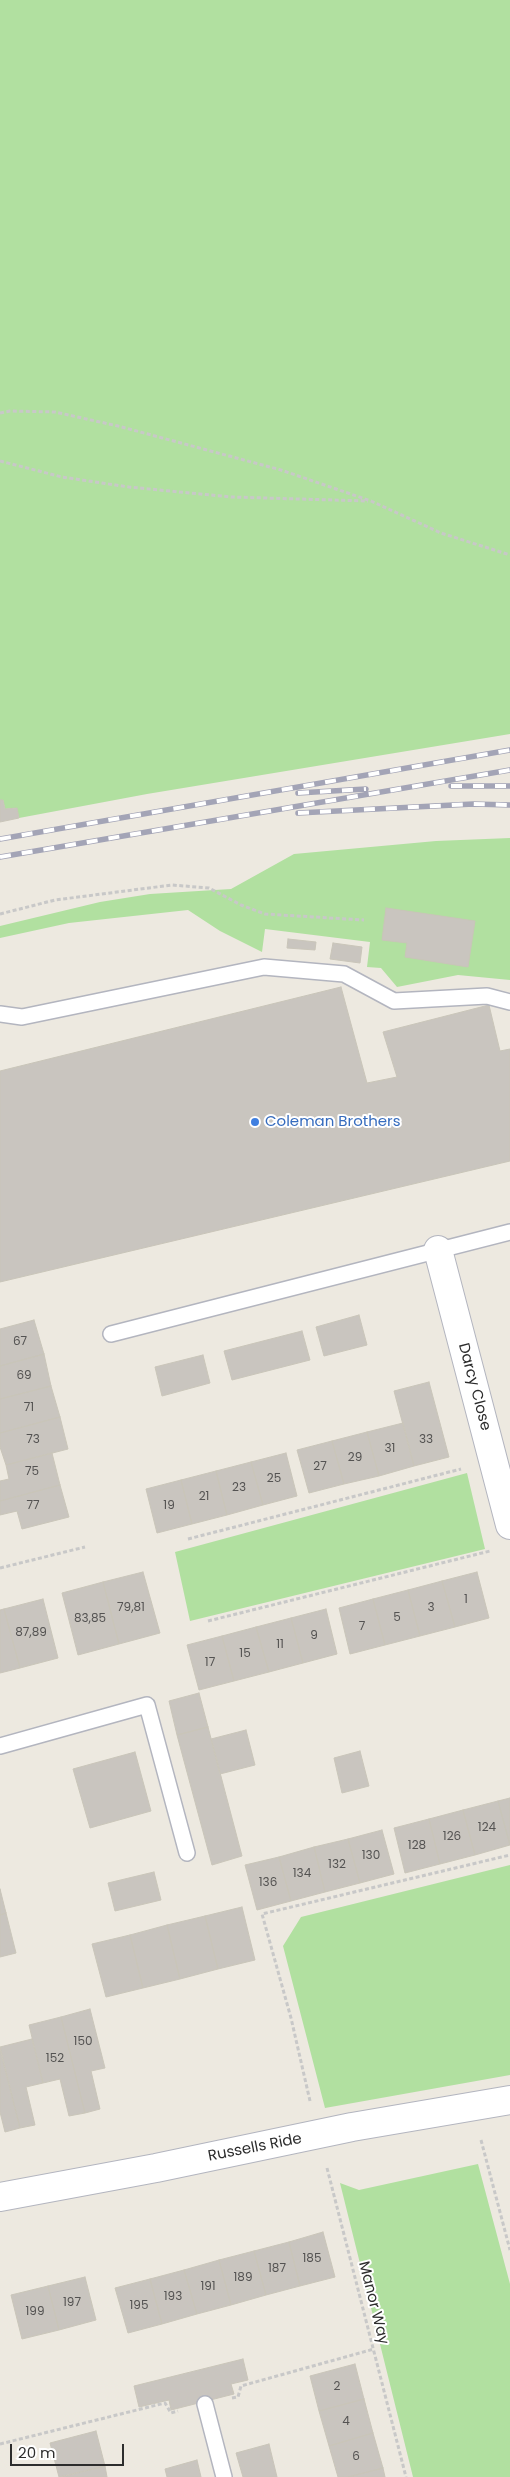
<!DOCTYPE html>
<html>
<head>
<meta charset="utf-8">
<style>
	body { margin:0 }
	#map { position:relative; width:510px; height:2477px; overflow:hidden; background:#ede9e0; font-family:Poppins,sans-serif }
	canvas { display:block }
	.scale { position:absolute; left:10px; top:2444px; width:114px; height:22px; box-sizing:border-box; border:2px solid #2d2d2d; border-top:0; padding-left:6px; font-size:15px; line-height:18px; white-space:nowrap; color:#2d2d2d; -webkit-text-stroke:4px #fff; paint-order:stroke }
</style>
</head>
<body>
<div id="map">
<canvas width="510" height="2477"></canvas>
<div class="scale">20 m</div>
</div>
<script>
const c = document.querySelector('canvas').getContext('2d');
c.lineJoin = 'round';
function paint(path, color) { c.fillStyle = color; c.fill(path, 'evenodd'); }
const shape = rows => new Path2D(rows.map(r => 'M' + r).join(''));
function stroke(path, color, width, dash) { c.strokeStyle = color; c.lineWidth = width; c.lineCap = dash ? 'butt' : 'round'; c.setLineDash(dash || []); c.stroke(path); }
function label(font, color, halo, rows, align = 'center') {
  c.font = font + ' Poppins,sans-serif'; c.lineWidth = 4; c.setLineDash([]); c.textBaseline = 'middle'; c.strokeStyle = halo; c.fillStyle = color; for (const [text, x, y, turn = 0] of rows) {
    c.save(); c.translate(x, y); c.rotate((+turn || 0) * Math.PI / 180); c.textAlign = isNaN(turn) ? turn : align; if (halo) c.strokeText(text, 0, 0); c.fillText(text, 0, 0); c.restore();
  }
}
paint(shape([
	[0,0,510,0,510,734,147,794,19,818,16,808,5,809,3,800,0,800],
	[510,838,510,980,458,975,397,987,381,968,367,967,370,942,265,929,262,952,220,931,188,910,69,923,0,938,0,926,100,902,150,894,231,889,294,854,436,841],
	[467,1473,485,1549,190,1621,175,1552],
	[510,1865,510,2075,325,2108,283,1946,301,1917],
	[478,2164,510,2284,510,2477,413,2477,340,2183,359,2190]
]), '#b1e0a0');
const building = shape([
	[0,800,3,800,5,809,17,808,19,818,0,822,0,800],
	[386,908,475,921,468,967,405,957,407,943,382,940,386,908],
	[288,939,316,942,315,950,287,948,288,939],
	[333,943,362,947,360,963,330,959,333,943],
	[341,987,367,1083,397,1077,383,1032,489,1005,500,1051,510,1049,510,1161,0,1282,0,1071,341,987],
	[359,1315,367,1345,324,1356,316,1327,359,1315],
	[34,1320,44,1354,0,1366,0,1329,34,1320],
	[302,1331,310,1360,232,1380,224,1351,302,1331],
	[44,1354,51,1386,0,1399,0,1366,44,1354],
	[203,1355,210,1383,162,1396,155,1367,203,1355],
	[429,1382,449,1457,414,1466,394,1391,429,1382],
	[51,1386,60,1417,0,1433,0,1399,51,1386],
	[60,1417,68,1449,6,1465,0,1447,0,1433,60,1417],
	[403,1423,414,1466,379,1476,367,1432,403,1423],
	[367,1432,379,1476,344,1484,332,1441,367,1432],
	[332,1441,344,1484,309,1493,297,1450,332,1441],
	[52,1453,60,1485,0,1501,0,1481,9,1479,6,1465,52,1453],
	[286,1453,297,1496,263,1505,251,1462,286,1453],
	[251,1462,263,1505,227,1515,216,1471,251,1462],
	[216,1471,227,1515,192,1524,181,1480,216,1471],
	[181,1480,192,1524,157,1533,146,1489,181,1480],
	[60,1485,69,1517,22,1529,17,1511,0,1515,0,1501,60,1485],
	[143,1572,160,1633,119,1644,103,1582,143,1572],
	[477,1572,489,1618,455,1627,442,1581,477,1572],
	[442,1581,455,1627,420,1636,408,1590,442,1581],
	[103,1582,119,1644,78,1655,62,1593,103,1582],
	[408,1590,420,1636,385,1645,373,1599,408,1590],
	[43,1599,58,1658,20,1668,4,1609,43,1599],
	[373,1599,385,1645,350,1654,339,1608,373,1599],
	[4,1609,20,1668,0,1673,0,1610,4,1609],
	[326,1609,337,1654,303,1663,291,1618,326,1609],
	[291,1618,303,1663,269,1672,256,1627,291,1618],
	[256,1627,269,1672,234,1681,222,1636,256,1627],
	[222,1636,234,1681,199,1690,187,1645,222,1636],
	[199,1693,208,1727,177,1735,169,1701,199,1693],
	[208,1727,242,1856,212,1865,177,1735,208,1727],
	[246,1730,255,1765,220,1774,211,1739,246,1730],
	[360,1751,369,1786,342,1793,334,1758,360,1751],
	[135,1752,151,1811,90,1828,73,1769,135,1752],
	[510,1798,510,1845,498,1801,510,1798],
	[498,1801,510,1845,475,1855,463,1810,498,1801],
	[463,1810,475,1855,440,1864,429,1819,463,1810],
	[429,1819,440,1864,405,1873,394,1828,429,1819],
	[382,1830,394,1874,360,1883,348,1839,382,1830],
	[348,1839,360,1883,325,1892,314,1847,348,1839],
	[314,1847,325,1892,291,1901,279,1857,314,1847],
	[279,1857,291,1901,257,1910,245,1865,279,1857],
	[154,1872,161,1900,115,1911,108,1883,154,1872],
	[0,1889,6,1913,0,1915,0,1889],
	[242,1907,255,1960,218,1969,205,1916,242,1907],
	[6,1913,16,1953,0,1957,0,1915,6,1913],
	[205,1916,218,1969,180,1979,167,1925,205,1916],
	[167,1925,180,1979,143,1988,130,1935,167,1925],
	[130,1935,143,1988,106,1997,92,1944,130,1935],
	[90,2009,105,2068,91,2071,100,2109,85,2113,61,2017,90,2009],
	[61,2017,85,2113,69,2116,60,2079,43,2083,29,2025,61,2017],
	[32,2039,43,2083,26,2087,35,2125,20,2128,0,2047,32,2039],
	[0,2050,20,2128,5,2132,0,2112,0,2050],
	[323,2232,335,2277,300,2286,289,2242,323,2232],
	[289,2242,300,2286,266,2295,254,2251,289,2242],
	[254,2251,266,2295,231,2305,219,2260,254,2251],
	[219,2260,231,2305,197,2314,184,2270,219,2260],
	[184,2270,197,2314,162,2324,150,2279,184,2270],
	[85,2277,96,2320,59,2330,48,2286,85,2277],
	[150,2279,162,2324,128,2333,115,2288,150,2279],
	[48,2286,59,2330,22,2339,11,2295,48,2286],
	[243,2359,248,2380,231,2384,234,2394,171,2410,169,2400,139,2407,134,2386,243,2359],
	[355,2364,364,2399,319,2411,310,2376,355,2364],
	[364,2399,373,2433,329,2446,319,2411,364,2399],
	[96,2431,105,2466,59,2477,50,2443,96,2431],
	[373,2433,383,2468,348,2477,338,2477,329,2446,373,2433],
	[269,2444,277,2477,243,2477,236,2453,269,2444],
	[197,2460,201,2477,167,2477,165,2469,197,2460],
	[105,2466,107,2477,62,2477,105,2466],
	[383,2468,385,2477,348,2477,383,2468]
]);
paint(building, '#c9c5bf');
stroke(building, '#c9c5b9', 1);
const service = shape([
	[0,1014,22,1017,264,967,344,974,394,1001,487,996,510,1002],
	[111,1334,510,1232],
	[0,1746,147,1705,187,1853],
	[205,2404,224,2477]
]);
const minor = shape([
	[438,1250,510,1525],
	[0,2197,156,2168,352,2127,510,2100]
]);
stroke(service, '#b3b5bf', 18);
stroke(minor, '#b3b5bf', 30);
stroke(shape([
	[0,413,10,411,55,412,118,426,281,470,371,501,441,533,510,555],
	[0,461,62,477,129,487,231,497,368,501],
	[0,914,55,900,172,885,209,888,241,905,265,914,364,920],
	[188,1539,461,1469],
	[0,1568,85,1547],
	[208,1621,490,1551],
	[310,2101,291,2018,262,1914,510,1855],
	[481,2140,510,2250],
	[327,2168,406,2477],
	[232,2398,238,2397,241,2386,374,2349],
	[0,2444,165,2403,171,2413,178,2411]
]), '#c8c8c8', 3, [4, 2.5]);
stroke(service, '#fff', 15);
stroke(minor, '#fff', 28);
const rail = shape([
	[451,786,510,786],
	[298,793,366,789],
	[298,813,473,804,510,805],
	[0,839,510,750],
	[0,857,510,770]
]);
stroke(rail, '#a3a4b6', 5.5);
stroke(rail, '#fff', 4, [11]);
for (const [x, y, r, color] of [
	[255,1122,5,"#3f7fe0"]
]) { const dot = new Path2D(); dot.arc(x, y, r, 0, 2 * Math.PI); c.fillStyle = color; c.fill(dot); stroke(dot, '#fff', 2); }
label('12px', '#545352', null, [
	["67",20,1342],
	["69",24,1376],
	["71",29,1408],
	["73",33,1440],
	["33",426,1440],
	["31",390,1449],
	["29",355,1458],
	["27",320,1467],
	["75",32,1472],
	["25",274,1479],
	["23",239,1488],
	["21",204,1497],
	["77",33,1506],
	["19",169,1506],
	["1",466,1600],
	["79,81",131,1608],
	["3",431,1608],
	["5",397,1618],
	["83,85",90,1619],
	["7",362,1627],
	["87,89",31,1633],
	["9",314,1636],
	["11",280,1645],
	["15",245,1654],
	["17",210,1663],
	["124",487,1828],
	["126",452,1837],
	["128",417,1846],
	["130",371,1856],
	["132",337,1865],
	["134",302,1874],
	["136",268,1883],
	["150",83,2042],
	["152",55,2059],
	["185",312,2259],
	["187",277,2269],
	["189",243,2278],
	["191",208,2287],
	["193",173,2297],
	["197",72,2303],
	["195",139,2306],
	["199",35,2312],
	["2",337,2387],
	["4",346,2422],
	["6",356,2457]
]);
label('15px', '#366cbe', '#fff', [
	["Coleman Brothers",265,1122]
], 'left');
label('15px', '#2d2d2d', '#fff', [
	["Darcy Close",474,1387,75],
	["Russells Ride",255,2148,-11],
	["Manor Way",373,2303,76]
]);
</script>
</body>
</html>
